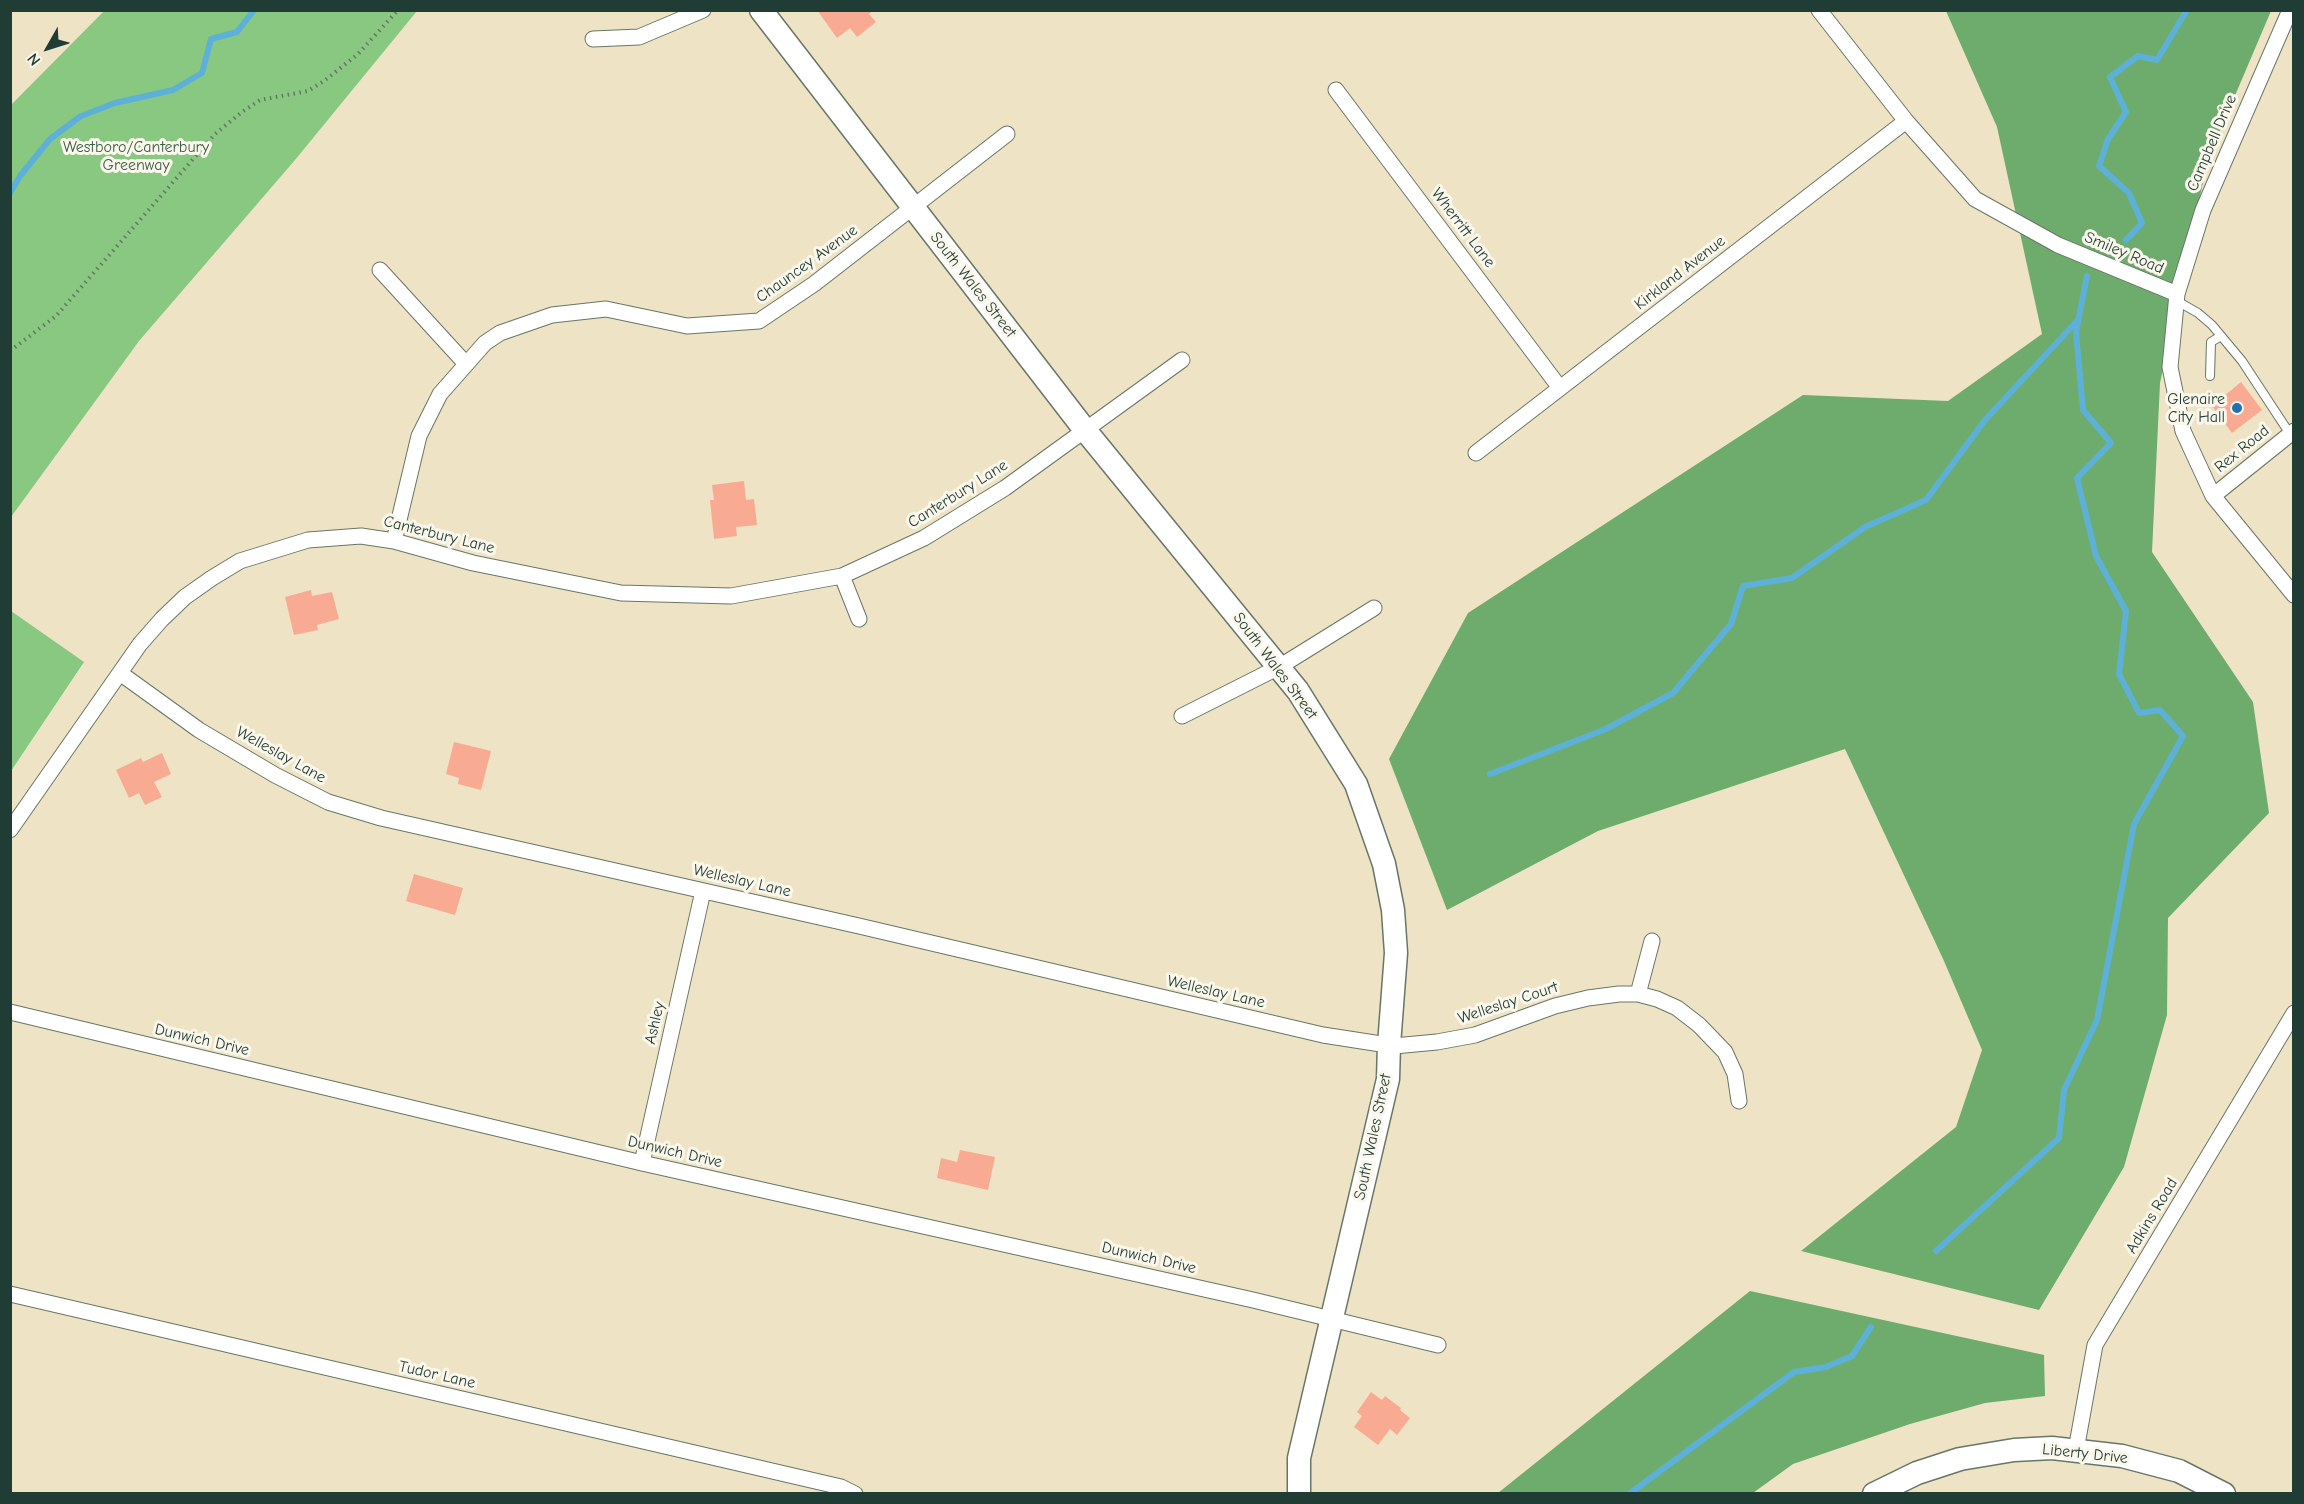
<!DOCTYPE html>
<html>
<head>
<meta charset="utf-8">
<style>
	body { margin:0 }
	#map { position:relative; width:2304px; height:1504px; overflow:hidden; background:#eee3c4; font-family:"Comic Neue",sans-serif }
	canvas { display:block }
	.frame { position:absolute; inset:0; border:12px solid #1f3d34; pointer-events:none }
	.north { position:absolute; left:18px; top:18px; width:60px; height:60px; -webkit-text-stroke:4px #fbf7ec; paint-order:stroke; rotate:231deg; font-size:16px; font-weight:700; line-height:24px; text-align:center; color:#1f3d34 }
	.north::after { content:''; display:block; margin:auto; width:21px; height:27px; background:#1f3d34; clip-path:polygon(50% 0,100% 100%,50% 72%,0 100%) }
</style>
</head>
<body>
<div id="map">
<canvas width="2304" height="1504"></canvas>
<div class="frame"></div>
<div class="north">N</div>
</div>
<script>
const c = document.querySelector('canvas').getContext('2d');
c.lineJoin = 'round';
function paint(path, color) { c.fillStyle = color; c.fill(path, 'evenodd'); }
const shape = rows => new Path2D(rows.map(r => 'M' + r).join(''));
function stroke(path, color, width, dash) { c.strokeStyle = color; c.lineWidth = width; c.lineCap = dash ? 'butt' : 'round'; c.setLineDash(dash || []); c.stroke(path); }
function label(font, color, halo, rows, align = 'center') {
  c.font = font + ' "Comic Neue",sans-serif'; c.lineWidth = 6; c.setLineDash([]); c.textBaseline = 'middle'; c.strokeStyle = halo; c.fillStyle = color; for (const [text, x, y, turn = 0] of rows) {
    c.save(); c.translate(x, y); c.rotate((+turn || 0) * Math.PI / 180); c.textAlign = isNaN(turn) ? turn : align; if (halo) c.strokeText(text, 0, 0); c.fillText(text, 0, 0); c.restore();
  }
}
paint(shape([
	[105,10,417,11,295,160,139,341,11,517,11,105],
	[11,611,84,662,11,771]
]), '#88c880');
paint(shape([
	[1946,11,2271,11,2208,159,2160,383,2152,552,2253,702,2269,813,2168,918,2167,1015,2124,1167,2039,1310,1801,1251,1956,1127,1982,1050,1944,961,1845,749,1598,831,1447,910,1389,759,1468,613,1803,395,1948,401,2042,334,1997,127],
	[1750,1291,2044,1355,2045,1396,1985,1403,1910,1424,1793,1464,1753,1493,1498,1493]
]), '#6eac6e');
stroke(shape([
	[10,193,20,176,50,139,81,116,115,103,173,90,202,73,211,39,237,32,254,10],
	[2126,240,2142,223,2129,193,2099,166,2108,139,2126,112,2110,77,2138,56,2157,60,2187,10],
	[1490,774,1606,729,1673,693,1731,624,1743,586,1792,578,1865,527,1926,500,1985,420,2077,321],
	[1936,1251,2059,1138,2064,1090,2097,1020,2134,824,2183,736,2160,710,2139,713,2119,674,2126,611,2096,556,2077,478,2111,443,2083,410,2076,332,2087,276],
	[1629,1494,1794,1372,1826,1367,1852,1356,1871,1327]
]), '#5db1d9', 6);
paint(shape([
	[817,10,873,10,869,14,876,22,857,37,850,28,837,38],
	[2241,382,2262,410,2232,433,2212,406],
	[744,481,746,500,754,499,757,525,736,527,737,536,714,539,710,500,714,500,712,485],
	[311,590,312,596,332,592,339,619,317,625,318,630,294,635,285,597],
	[454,742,491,751,481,790,458,784,459,778,446,774],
	[162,753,171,774,154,782,162,797,145,805,139,793,129,798,116,770,141,758,143,762],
	[414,874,463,888,455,915,406,901],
	[960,1150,995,1157,988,1190,937,1178,941,1158,957,1162],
	[1371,1392,1382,1400,1385,1396,1401,1408,1400,1410,1410,1418,1397,1435,1390,1429,1378,1445,1354,1427,1362,1416,1357,1412]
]), '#f8ab92');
const lane = shape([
	[2177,301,2198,313,2212,325,2242,361,2290,434],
	[2210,376,2211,342,2221,336]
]);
const street = shape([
	[1819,10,1906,121,1975,199,2058,245,2177,294],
	[2290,10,2203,210,2177,294,2170,367,2183,431,2213,496,2294,595],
	[593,39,639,37,703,10],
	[1336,90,1560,388],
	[380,270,466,364],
	[1476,453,1906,121],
	[2213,496,2294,431],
	[394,541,419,436,440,394,485,343,500,333,552,315,606,309,687,326,759,321,814,284,1007,134],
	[842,576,859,619],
	[120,673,199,730,275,775,328,802,381,818,859,926,1323,1035,1394,1046,1437,1042,1475,1035,1555,1006,1588,998,1619,994,1638,994,1657,999,1677,1008,1699,1025,1725,1052,1735,1074,1739,1101],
	[1182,716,1279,667,1374,608],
	[10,830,140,644,162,619,185,597,212,578,240,561,308,540,361,536,394,541,473,563,621,593,731,596,842,576,924,538,1005,488,1182,360],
	[1638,994,1652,941],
	[10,1012,642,1163,1253,1300,1438,1345],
	[642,1163,703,891],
	[10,1294,841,1487,855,1494],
	[2076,1450,2095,1345,2294,1013]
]);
const secondary = shape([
	[761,10,1085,430,1298,691,1356,784,1384,864,1393,910,1396,953,1389,1045,1388,1079,1299,1458,1299,1494],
	[1874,1494,1917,1473,1960,1459,2014,1450,2052,1448,2122,1456,2179,1471,2224,1494]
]);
stroke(lane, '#677766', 10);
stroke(street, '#677766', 17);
stroke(secondary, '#677766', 25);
stroke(shape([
	[10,351,56,316,215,134,242,112,260,100,308,91,324,81,358,54,398,10]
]), '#677766', 4, [1.5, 4.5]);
stroke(lane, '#fff', 8);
stroke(street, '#fff', 15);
stroke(secondary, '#fff', 22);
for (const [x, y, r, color] of [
	[2237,408,6,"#1f6fb2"]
]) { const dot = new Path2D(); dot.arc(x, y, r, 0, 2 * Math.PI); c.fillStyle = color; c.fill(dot); stroke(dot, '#fbf7ec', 2); }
label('16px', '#1f3d34', '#fbf7ec', [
	["Campbell Drive",2212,143,-67],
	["Wherritt Lane",1463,228,53],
	["Smiley Road",2124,253,23],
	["Chauncey Avenue",807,264,-36],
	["Kirkland Avenue",1680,273,-38],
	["South Wales Street",973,285,52],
	["Rex Road",2242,449,-39],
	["Canterbury Lane",958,494,-32],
	["Canterbury Lane",439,535,14],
	["South Wales Street",1275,666,53],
	["Welleslay Lane",281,755,29],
	["Welleslay Lane",742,881,13],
	["Welleslay Lane",1216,992,13],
	["Welleslay Court",1508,1003,-18],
	["Ashley",655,1023,-77],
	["Dunwich Drive",202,1040,13],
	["South Wales Street",1373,1137,-78],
	["Dunwich Drive",675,1152,13],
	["Adkins Road",2152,1216,-59],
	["Dunwich Drive",1149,1258,13],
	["Tudor Lane",437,1375,13],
	["Liberty Drive",2085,1454,6]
]);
label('16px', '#396047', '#fbf7ec', [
	["Westboro/Canterbury",136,147],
	["Greenway",136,165]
]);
label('16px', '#1f3d34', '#fbf7ec', [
	["Glenaire",2225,399],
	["City Hall",2225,417]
], 'right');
</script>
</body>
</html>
